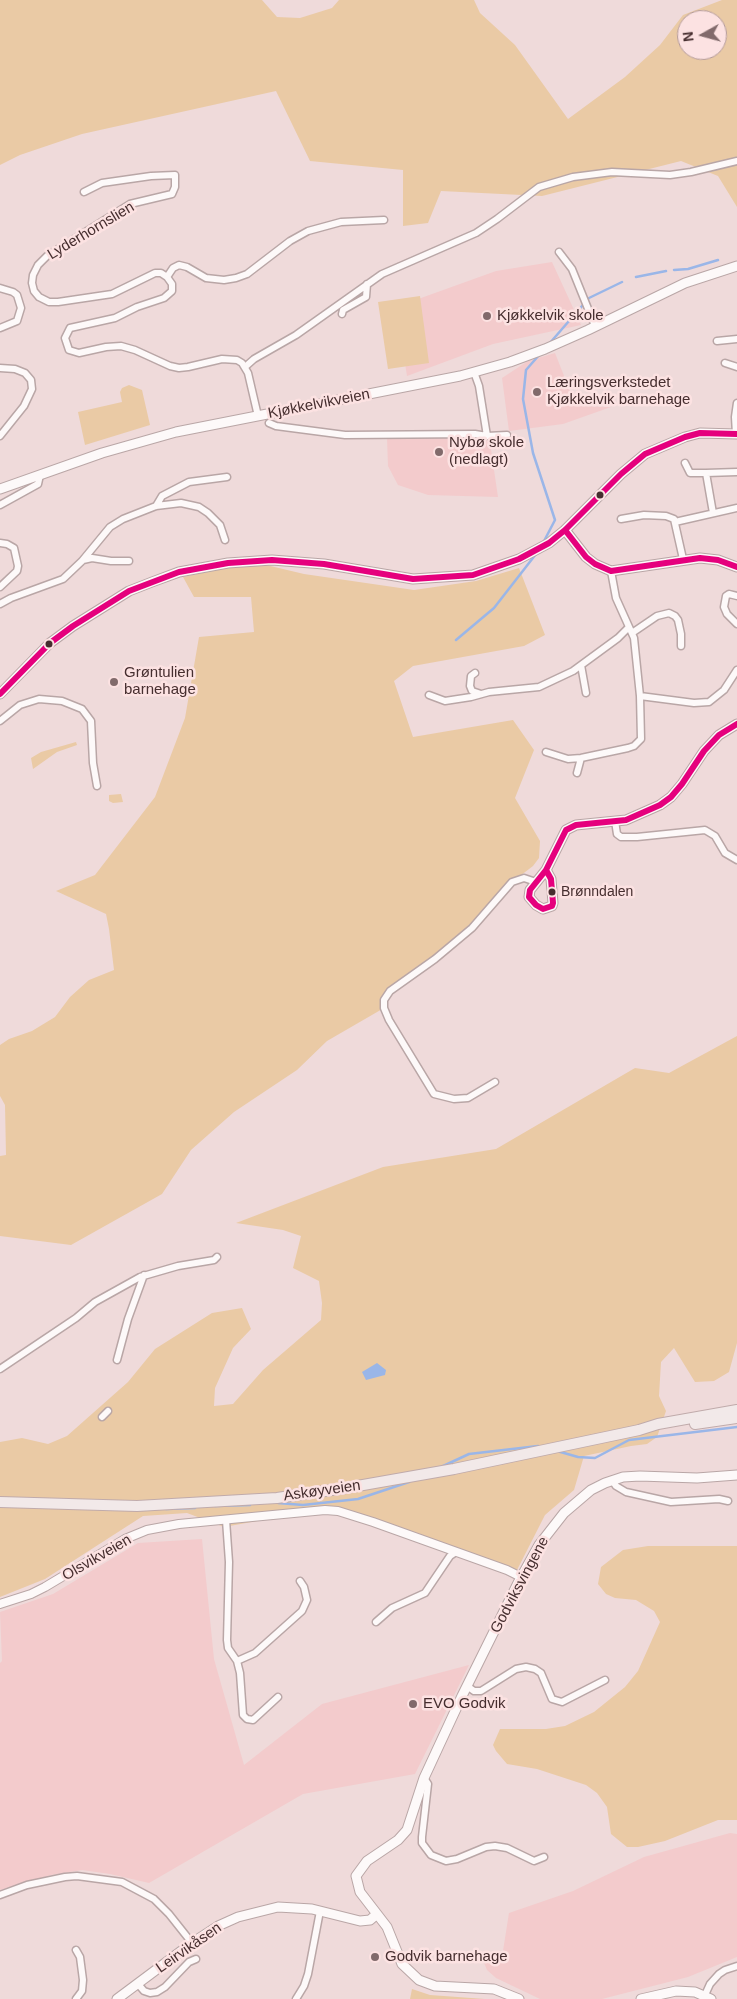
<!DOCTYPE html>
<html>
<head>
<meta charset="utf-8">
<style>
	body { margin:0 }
	#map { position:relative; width:737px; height:1999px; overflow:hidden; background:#efdada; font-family:Arial,sans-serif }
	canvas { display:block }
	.north { position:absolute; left:677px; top:10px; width:50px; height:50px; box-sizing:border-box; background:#fce2e2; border:1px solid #b39a9a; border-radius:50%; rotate:263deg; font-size:14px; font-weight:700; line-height:20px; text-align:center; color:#462e2f }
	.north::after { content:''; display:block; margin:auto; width:18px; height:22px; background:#816a6b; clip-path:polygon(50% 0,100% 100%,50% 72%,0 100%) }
</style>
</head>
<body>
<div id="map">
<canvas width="737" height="1999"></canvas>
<div class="north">N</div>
</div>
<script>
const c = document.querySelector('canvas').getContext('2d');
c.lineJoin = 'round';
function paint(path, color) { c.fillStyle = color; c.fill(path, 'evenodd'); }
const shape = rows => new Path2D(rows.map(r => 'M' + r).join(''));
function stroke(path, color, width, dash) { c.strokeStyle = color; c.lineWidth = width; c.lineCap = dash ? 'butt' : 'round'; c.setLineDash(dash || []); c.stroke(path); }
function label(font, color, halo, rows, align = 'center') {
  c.font = font + ' Arial,sans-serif'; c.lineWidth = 5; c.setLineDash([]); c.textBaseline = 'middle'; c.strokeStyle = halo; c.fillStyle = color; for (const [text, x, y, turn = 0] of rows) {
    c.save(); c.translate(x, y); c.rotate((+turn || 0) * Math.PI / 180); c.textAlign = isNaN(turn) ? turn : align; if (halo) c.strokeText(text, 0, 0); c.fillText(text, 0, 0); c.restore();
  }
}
paint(shape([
	[552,262,581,325,493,344,407,376,396,307,496,271],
	[555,353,576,406,611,407,563,424,509,431,502,378,528,361],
	[489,436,498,497,428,495,398,485,388,466,387,438],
	[202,1539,214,1659,244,1765,322,1704,469,1665,415,1774,303,1794,149,1883,110,1874,82,1870,51,1875,0,1890,0,1663,2,1661,0,1612,53,1594,138,1543],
	[730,1833,737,1834,737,1957,688,1977,602,1999,540,1999,496,1978,487,1970,482,1958,503,1951,509,1913,573,1891,644,1857]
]), '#f3cbcc');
paint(shape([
	[0,0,262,0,277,17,300,18,332,8,339,0,474,0,480,13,515,45,568,119,625,77,660,45,683,15,722,0,737,0,737,207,718,176,681,161,542,196,441,191,428,223,403,226,403,170,310,161,276,91,82,134,20,155,0,165],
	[687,20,717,20,717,50,687,50],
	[420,296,429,363,388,369,378,302],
	[129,385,142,390,150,425,85,445,78,412,122,402,120,392,122,388],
	[262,564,304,574,414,590,476,581,519,568,545,635,524,646,413,666,394,681,413,737,513,720,534,750,515,798,540,841,539,858,533,866,512,882,472,928,391,991,384,1008,327,1041,297,1070,234,1112,191,1150,162,1194,71,1245,0,1236,0,1156,6,1155,5,1105,0,1096,0,1045,9,1039,32,1031,55,1017,70,997,89,980,114,970,109,929,106,914,56,891,95,875,155,797,185,718,199,637,254,632,251,597,194,597,183,577,239,565],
	[76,742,77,745,57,752,33,769,31,758,41,752],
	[121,794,123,802,113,803,109,801,109,795],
	[737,1036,737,1343,729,1372,714,1381,695,1382,674,1348,661,1362,659,1396,666,1411,657,1437,647,1444,631,1446,584,1456,574,1490,545,1515,517,1570,433,1543,335,1507,224,1527,187,1513,143,1516,45,1579,0,1597,0,1442,22,1438,48,1444,67,1436,128,1382,155,1349,212,1313,242,1308,251,1329,233,1348,215,1388,214,1406,233,1404,263,1370,321,1320,322,1303,319,1281,293,1268,301,1236,283,1230,236,1223,383,1167,496,1149,635,1068,669,1073],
	[648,1546,737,1546,737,1820,718,1820,665,1841,638,1847,627,1847,611,1834,607,1807,597,1793,586,1785,537,1769,507,1764,496,1751,493,1745,500,1729,546,1729,565,1726,594,1712,625,1687,638,1671,660,1622,654,1611,636,1600,615,1598,606,1594,598,1584,601,1567,623,1550],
	[412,1989,430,1995,485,1999,410,1999]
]), '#eacaa5');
paint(shape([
	[377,1363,386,1370,385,1375,366,1380,362,1372]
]), '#9ab6e8');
stroke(shape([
	[674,270,688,269,718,260],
	[636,277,666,271],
	[549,344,589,298,622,282],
	[540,354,526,370,523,399,533,453,555,520,543,543],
	[456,640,494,608,536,554],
	[557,1451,578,1457,595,1458,629,1440,737,1427],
	[441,1467,469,1454,538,1446,542,1447],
	[278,1503,303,1505,358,1499,409,1482],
	[215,1506,250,1505],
	[166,1509,195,1508]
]), '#9ab6e8', 2.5);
const minor = shape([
	[84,192,102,183,151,176,175,175,175,187,172,194,130,204,47,256,38,265,33,275,32,283,34,291,39,297,49,302,58,302,112,294,155,273,161,273,167,277,172,284,172,291,164,298,137,307,115,318,70,328,65,338,69,350,79,353,106,347,121,346,135,350,170,366,179,368,188,367,222,359,237,360,242,363,248,373,258,416],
	[559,252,572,269,595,326],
	[167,277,173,268,179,265,187,267,206,278,224,280,236,278,247,274,290,241,308,231,341,222,384,220],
	[0,288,13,292,17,295,21,308,17,321,0,328],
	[342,314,343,310,366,297,367,284],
	[717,341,737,339],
	[725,363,737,367],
	[245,367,254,359,296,335,382,274,476,233,497,219,539,187,573,177,612,172,670,175,691,172,737,161],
	[0,368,15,369,25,373,31,380,32,389,24,406,0,436],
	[474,372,479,386,487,436],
	[269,423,276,426,345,435,475,434,487,436,507,435],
	[736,434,735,417,737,403],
	[685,463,690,473,706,473],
	[0,505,38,484,40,475],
	[156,506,162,496,189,482,227,477],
	[713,513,706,473,737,472],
	[621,519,644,515,666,516,674,519,683,559],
	[675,522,737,508],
	[0,543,7,544,14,548,18,566,17,571,0,587],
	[83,560,92,558,111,561,129,561],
	[737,596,729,594,726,596,724,607,727,614,737,624],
	[0,604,11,598,63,579,82,561,110,527,123,519,156,506,181,503,199,507,208,513,220,525,225,540],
	[632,633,657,616,669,613,675,616,678,620,681,634,681,646],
	[581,665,586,693],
	[475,673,471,676,470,686,472,691,481,694],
	[429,695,445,701,471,697,489,692,539,687,573,671,618,638,629,627],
	[640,696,694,703,709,702,724,690,737,670],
	[0,721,20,705,39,699,62,701,82,709,91,721,93,763,97,786],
	[546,752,568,759,581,758,628,748,634,746,641,739,640,696,634,638,616,598,611,571],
	[577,773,581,758],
	[615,821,617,834,621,837,637,837,705,830,715,836,725,853,737,860],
	[495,1082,468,1098,454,1099,434,1094,389,1020,384,1008,384,1000,390,991,435,959,472,928,512,882,524,878,536,882],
	[117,1360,128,1319,144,1275],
	[0,1369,76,1318,95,1302,140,1277,178,1266,214,1260,217,1257],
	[102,1417,108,1411],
	[612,1480,616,1486,626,1492,671,1502,719,1499,728,1501],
	[226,1520,229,1562,227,1640,228,1648,237,1661,240,1673,243,1715,247,1719,253,1720,278,1697],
	[376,1622,392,1608,425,1593,450,1556,456,1552],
	[237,1661,255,1653,302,1611,307,1600,304,1587,300,1581],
	[467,1686,474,1691,481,1691,516,1669,526,1667,535,1669,541,1673,552,1699,562,1702,605,1680],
	[424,1778,428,1784,422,1837,422,1843,431,1855,446,1861,457,1859,486,1847,495,1846,507,1848,534,1861,544,1857],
	[0,1895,27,1885,65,1877,77,1876,122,1882,154,1899,169,1914,192,1943],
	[138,1984,144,1991,150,1993,157,1992,165,1987,189,1962,196,1959],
	[705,1995,710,1984,719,1974,725,1970,737,1966],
	[76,1999,82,1991,83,1980,80,1957,76,1950],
	[296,1999,304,1986,308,1974,320,1911]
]);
const tertiary = shape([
	[0,1604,31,1594,45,1587,125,1539,147,1530,179,1524,325,1510,338,1511,373,1522,507,1570,521,1577]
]);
const secondary = shape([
	[0,489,102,453,176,432,460,376,510,362,545,349,588,330,685,283,737,266],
	[565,530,586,557,595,564,611,571,700,558,718,560,737,567],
	[0,694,50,643,73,626,129,591,152,582,179,572,228,563,272,560,324,564,413,579,473,575,519,559,549,543,565,530,621,474,645,454,685,437,700,433,737,434],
	[546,870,551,879,553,903,552,906,543,909,536,905,529,897,530,890,546,870,566,830,576,825,626,820,660,805,671,797,682,784,704,751,719,735,737,724],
	[117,1999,192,1943,218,1926,238,1917,278,1907,312,1909,360,1921,370,1920,377,1914],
	[519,1999,494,1989,435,1986,419,1980,402,1964,387,1927,360,1892,356,1876,367,1861,398,1840,407,1830,424,1778,462,1696,518,1583,539,1545,564,1513,591,1490,605,1483,623,1477,640,1476,697,1478,737,1475],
	[641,1999,676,1991,695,1992,711,1999]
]);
const primary = shape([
	[695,1424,737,1418],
	[0,1502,137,1506,277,1498,346,1488,454,1469,639,1430,658,1424,737,1410]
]);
stroke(minor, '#b9a6a6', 9);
stroke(tertiary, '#b9a6a6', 10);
stroke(secondary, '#b9a6a6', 11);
stroke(primary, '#c0abab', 12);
stroke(minor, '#fdf9f9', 6);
stroke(tertiary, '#fdf9f9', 8);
stroke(secondary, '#fdf9f9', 9);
stroke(primary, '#f2e9e9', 10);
stroke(shape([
	[565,530,586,557,595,564,611,571,700,558,718,560,737,567],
	[0,694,50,643,73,626,129,591,179,572,228,563,272,560,324,564,413,579,473,575,519,559,549,543,565,530,621,474,645,454,685,437,700,433,737,434],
	[546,870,551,879,553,903,552,906,543,909,536,905,529,897,530,890,546,870],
	[546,870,566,830,576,825,626,820,660,805,671,797,682,784,704,751,719,735,737,724]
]), '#e5007d', 6);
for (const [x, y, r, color] of [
	[487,316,5,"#816a6b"],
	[537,392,5,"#816a6b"],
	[439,452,5,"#816a6b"],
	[600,495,4.5,"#462e2f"],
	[49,644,4.5,"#462e2f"],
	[114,682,5,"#816a6b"],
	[552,892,4.5,"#462e2f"],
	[413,1704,5,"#816a6b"],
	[375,1957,5,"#816a6b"]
]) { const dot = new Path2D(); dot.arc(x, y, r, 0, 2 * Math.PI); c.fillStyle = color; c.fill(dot); stroke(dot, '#fce2e2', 2); }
label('14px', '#462e2f', '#fce2e2', [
	["Brønndalen",561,892]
], 'left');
label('15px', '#462e2f', '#fce2e2', [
	["Lyderhornslien",91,231,-31],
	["Kjøkkelvikveien",319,404,-11],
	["Askøyveien",322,1491,-8],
	["Olsvikveien",97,1558,-30],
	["Godviksvingene",520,1585,-62],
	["Leirvikåsen",189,1948,-35]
]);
label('15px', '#462e2f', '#fce2e2', [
	["Kjøkkelvik skole",497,316],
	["Læringsverkstedet",547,383],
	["Kjøkkelvik barnehage",547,400],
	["Nybø skole",449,443],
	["(nedlagt)",449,460],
	["Grøntulien",124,673],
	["barnehage",124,690],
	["EVO Godvik",423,1704],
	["Godvik barnehage",385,1957]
], 'left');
</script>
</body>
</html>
